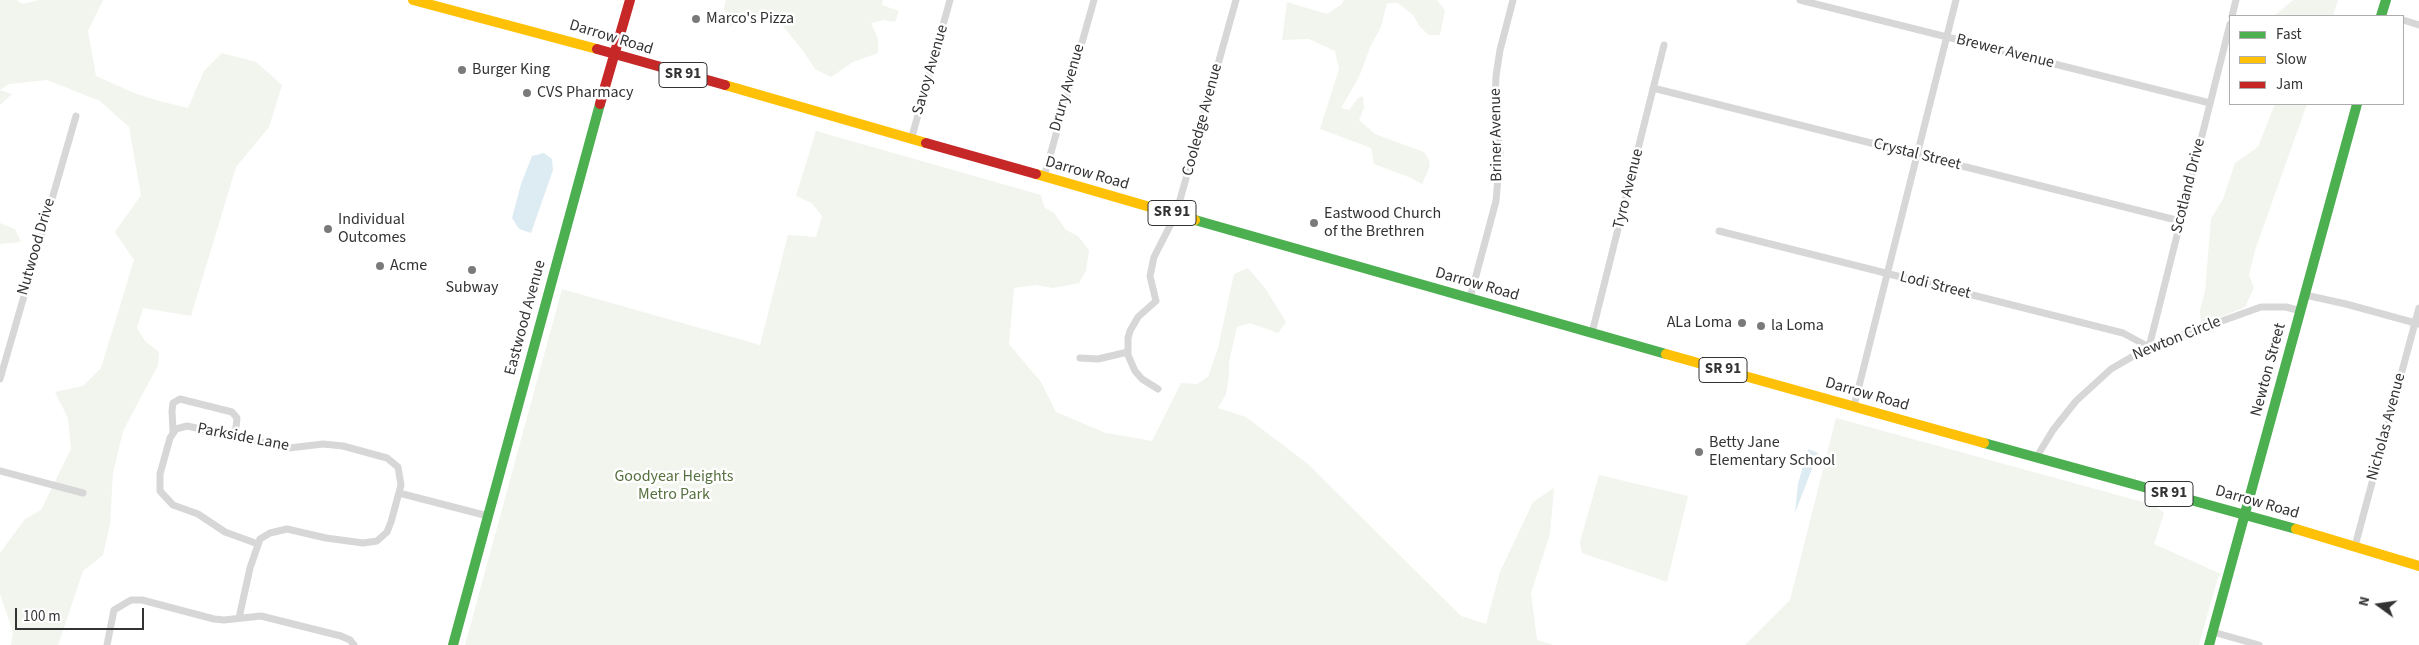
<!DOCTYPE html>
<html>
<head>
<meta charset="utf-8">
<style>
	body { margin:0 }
	#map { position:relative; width:2419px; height:645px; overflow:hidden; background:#fff; font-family:"Source Sans 3",sans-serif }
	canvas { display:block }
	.legend { position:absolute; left:2229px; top:15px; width:175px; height:90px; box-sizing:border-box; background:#fff; border:1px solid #adadad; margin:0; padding:6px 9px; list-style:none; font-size:15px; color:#333 }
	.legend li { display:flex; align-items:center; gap:10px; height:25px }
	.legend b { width:25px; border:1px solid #adadad }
	.north { position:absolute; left:2354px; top:580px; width:50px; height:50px; -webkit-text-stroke:4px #fff; paint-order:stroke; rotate:284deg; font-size:14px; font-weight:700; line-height:20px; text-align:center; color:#333 }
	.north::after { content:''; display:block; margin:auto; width:18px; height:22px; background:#333; clip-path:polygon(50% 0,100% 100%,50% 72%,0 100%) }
	.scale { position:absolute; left:15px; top:608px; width:129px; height:22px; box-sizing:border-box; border:2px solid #333; border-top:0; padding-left:6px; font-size:15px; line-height:18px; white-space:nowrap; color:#333; -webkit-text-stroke:4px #fff; paint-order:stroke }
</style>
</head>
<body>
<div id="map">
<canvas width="2419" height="645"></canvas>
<ul class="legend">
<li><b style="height:6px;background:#4caf50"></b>Fast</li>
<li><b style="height:6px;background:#ffc107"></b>Slow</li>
<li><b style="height:6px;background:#c62828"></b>Jam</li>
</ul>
<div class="north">N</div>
<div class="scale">100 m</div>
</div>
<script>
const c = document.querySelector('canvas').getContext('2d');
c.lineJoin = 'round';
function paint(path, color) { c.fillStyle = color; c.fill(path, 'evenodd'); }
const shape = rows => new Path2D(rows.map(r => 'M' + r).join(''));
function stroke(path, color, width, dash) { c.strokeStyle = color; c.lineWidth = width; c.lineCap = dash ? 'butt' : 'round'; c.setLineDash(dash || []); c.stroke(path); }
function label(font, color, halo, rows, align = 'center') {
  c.font = font + ' "Source Sans 3",sans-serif'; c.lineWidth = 5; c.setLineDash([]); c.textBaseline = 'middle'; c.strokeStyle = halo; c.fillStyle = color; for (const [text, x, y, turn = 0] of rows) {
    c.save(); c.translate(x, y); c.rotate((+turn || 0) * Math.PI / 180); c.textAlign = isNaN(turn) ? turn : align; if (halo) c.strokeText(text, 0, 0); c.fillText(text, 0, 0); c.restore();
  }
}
paint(shape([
	[0,0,17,0,22,4,39,0,103,0,88,31,96,76,134,93,159,101,188,108,204,71,222,53,256,62,282,85,269,127,236,167,191,316,143,308,137,328,145,341,159,352,158,365,123,431,113,473,110,524,103,555,83,571,58,645,11,645,13,632,0,594,0,553,25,519,41,510,71,449,68,418,55,392,83,386,101,368,134,260,115,232,141,195,129,127,100,101,47,80,9,84,0,90,12,94,0,105],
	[726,0,883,0,882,5,899,11,895,22,883,20,871,23,878,39,878,53,853,62,831,77,815,69,803,51,778,20,752,20,730,26,724,8],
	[1344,0,1437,0,1445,10,1440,35,1429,35,1420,27,1413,15,1398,3,1387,3,1381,27,1371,45,1359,77,1341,108,1349,110,1358,98,1363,96,1364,108,1359,120,1375,134,1424,152,1429,160,1430,166,1422,184,1411,178,1374,164,1371,148,1320,129,1339,69,1335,51,1309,39,1282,40,1287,2,1327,14,1342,4],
	[2293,0,2338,0,2333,16,2274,16],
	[2275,104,2307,104,2255,250,2249,275,2254,288,2245,307,2201,325,2200,310,2205,291,2211,219,2223,199,2235,163,2258,147],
	[816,131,1041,195,1044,207,1054,213,1066,230,1078,236,1089,250,1086,271,1079,283,1053,288,1037,285,1014,288,1009,344,1041,382,1056,412,1106,433,1152,441,1181,383,1197,384,1208,377,1218,348,1234,274,1248,268,1265,288,1286,322,1278,333,1250,323,1237,327,1229,362,1229,376,1226,394,1218,408,1246,417,1308,464,1461,616,1486,624,1500,572,1533,502,1554,488,1550,534,1531,593,1537,640,1553,645,465,645,562,289,760,345,788,235,816,237,822,216,812,203,796,196],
	[0,223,15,229,21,242,0,244],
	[1836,418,2154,505,2164,513,2154,544,2221,574,2218,577,2199,645,1745,645,1790,600],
	[1599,475,1688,496,1667,582,1582,553,1580,542]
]), '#f1f5ed');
paint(shape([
	[544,153,552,159,553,170,531,233,519,229,512,218,521,184,532,156],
	[1808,449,1818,453,1795,513,1798,484]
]), '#ddebf3');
stroke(shape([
	[1800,0,2210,103],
	[2232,16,2236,0],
	[2403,20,2419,25],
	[1653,88,2180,221],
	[911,140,950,0],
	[1044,177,1094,0],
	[1719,231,2123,333,2149,347,2230,24],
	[2305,295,2346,304,2419,324],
	[1470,298,1496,201,1500,154,1495,104,1496,76,1500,50,1513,0],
	[1592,333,1664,45],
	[1080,358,1098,359,1128,352],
	[0,379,76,116],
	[1158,389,1142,379,1135,371,1128,355,1128,338,1130,331,1138,317,1156,301,1150,276,1154,257,1176,214,1236,0],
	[1854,406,1956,0],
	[173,431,172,411,173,403,180,399,232,412,237,418,235,436],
	[2036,458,2053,430,2076,401,2111,369,2149,347,2261,307,2286,307,2301,311],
	[0,471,83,493],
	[399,493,488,516],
	[2355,546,2419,308],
	[239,618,250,568,260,539,270,533,287,529,326,538,363,543,377,541,387,532,391,522,401,485,398,467,387,458,343,446,323,444,289,448,187,426,176,429,170,438,160,474,160,491,173,505,198,514,225,532,258,544],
	[2213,632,2259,645],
	[107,645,114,610,131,600,142,600,214,619,224,620,261,616,341,636,350,640,354,645]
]), '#d7d7d7', 7);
stroke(shape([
	[2381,16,2386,0],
	[1195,220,1666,354],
	[1984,443,2296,529],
	[453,645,600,104],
	[2209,645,2357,104]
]), '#4caf50', 10);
stroke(shape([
	[413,0,597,49],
	[725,85,926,143],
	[1036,174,1195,220],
	[1666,354,1984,443],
	[2296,529,2419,566]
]), '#ffc107', 10);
stroke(shape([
	[597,49,725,85],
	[600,104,630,0],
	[926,143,1036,174]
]), '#c62828', 10);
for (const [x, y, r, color] of [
	[696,19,5,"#7a7a7a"],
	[462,70,5,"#7a7a7a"],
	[527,93,5,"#7a7a7a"],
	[1314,223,5,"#7a7a7a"],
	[328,229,5,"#7a7a7a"],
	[380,266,5,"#7a7a7a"],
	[472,270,5,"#7a7a7a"],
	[1742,323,5,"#7a7a7a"],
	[1761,326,5,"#7a7a7a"],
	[1699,452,5,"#7a7a7a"]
]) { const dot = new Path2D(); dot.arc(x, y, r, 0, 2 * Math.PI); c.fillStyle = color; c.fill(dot); stroke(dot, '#fff', 2); }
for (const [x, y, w] of [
	[683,75,48],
	[1172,213,48],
	[1723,370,48],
	[2169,494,48]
]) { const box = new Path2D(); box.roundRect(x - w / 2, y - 12.5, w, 25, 4); c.fillStyle = '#fff'; c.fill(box); stroke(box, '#333', 1); }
label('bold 15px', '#333', null, [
	["SR 91",683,75],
	["SR 91",1172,213],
	["SR 91",1723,370],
	["SR 91",2169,494]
]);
label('16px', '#333', '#fff', [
	["Marco's Pizza",706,19],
	["Burger King",472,70],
	["CVS Pharmacy",537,93],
	["Eastwood Church",1324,214],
	["of the Brethren",1324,232],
	["Individual",338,220],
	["Outcomes",338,238],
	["Acme",390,266],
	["Subway",472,288,"center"],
	["ALa Loma",1732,323,"right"],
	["la Loma",1771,326],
	["Betty Jane",1709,443],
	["Elementary School",1709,461]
], 'left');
label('16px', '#333', '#fff', [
	["Darrow Road",611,38,17],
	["Brewer Avenue",2005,52,14],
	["Savoy Avenue",931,70,-74],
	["Drury Avenue",1068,88,-74],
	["Cooledge Avenue",1203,120,-75],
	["Briner Avenue",1497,135,-91],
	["Crystal Street",1917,155,14],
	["Darrow Road",1087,174,16],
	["Scotland Drive",2189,186,-76],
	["Tyro Avenue",1629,189,-76],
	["Nutwood Drive",37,247,-74],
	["Darrow Road",1477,285,16],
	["Lodi Street",1935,286,14],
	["Eastwood Avenue",526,318,-75],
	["Newton Circle",2177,339,-22],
	["Newton Street",2269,370,-75],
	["Darrow Road",1867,395,16],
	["Nicholas Avenue",2387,427,-75],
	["Parkside Lane",243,438,11],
	["Darrow Road",2257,503,16]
]);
label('16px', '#56703f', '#fff', [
	["Goodyear Heights",674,477],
	["Metro Park",674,495]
]);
</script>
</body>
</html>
